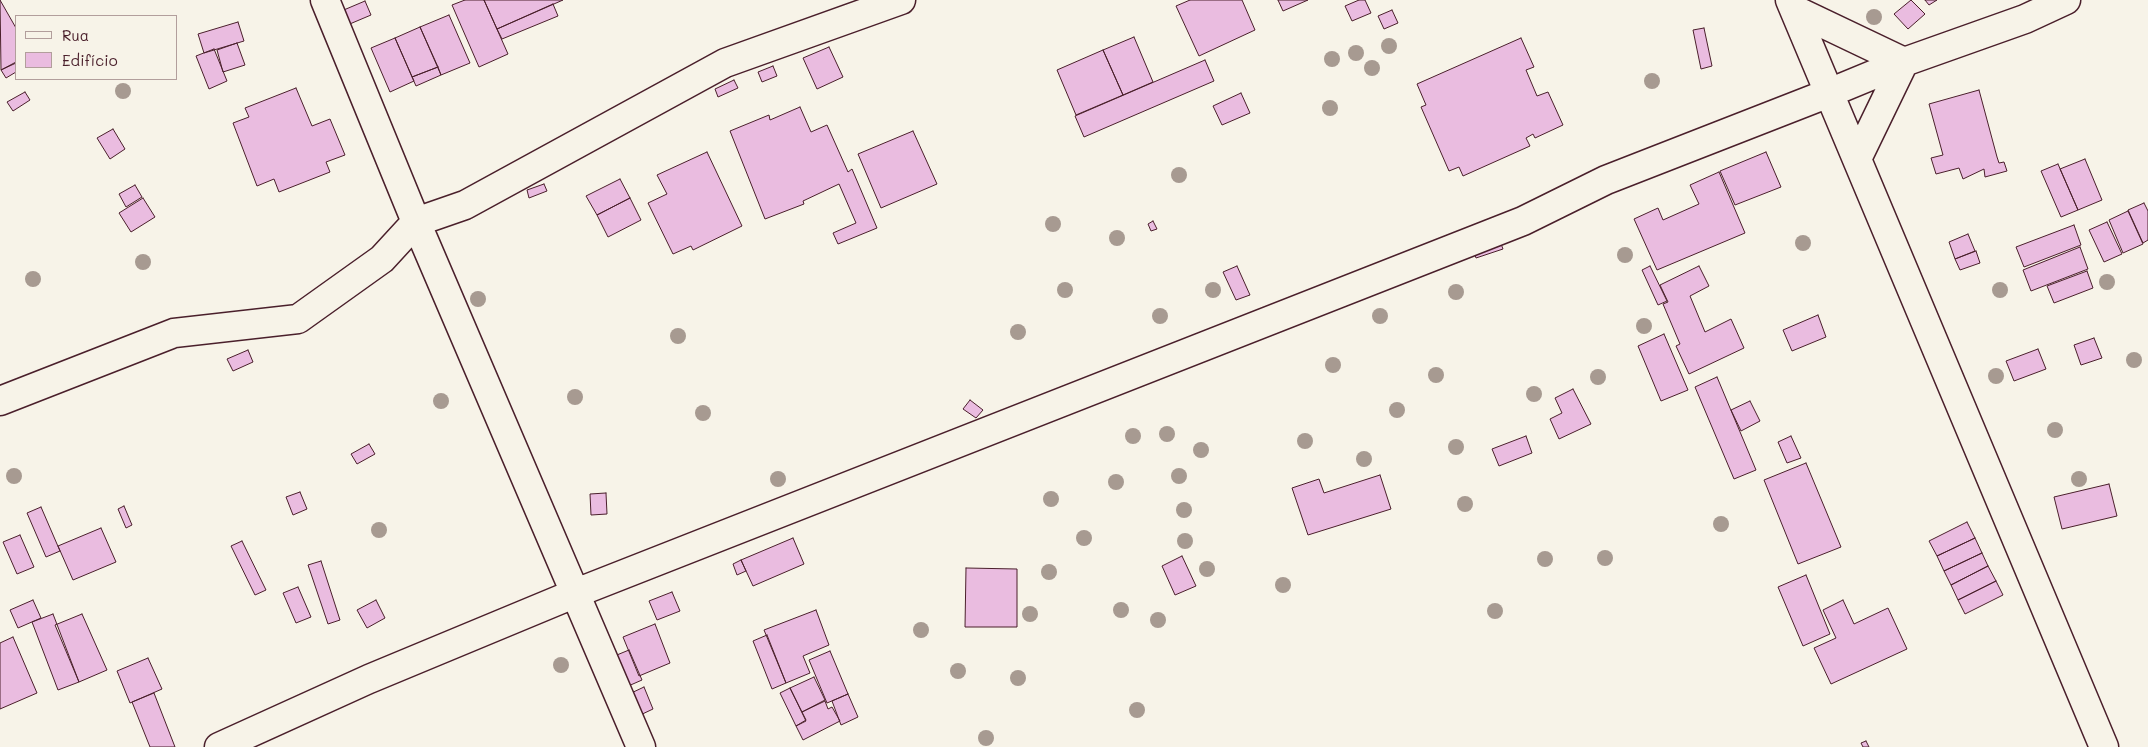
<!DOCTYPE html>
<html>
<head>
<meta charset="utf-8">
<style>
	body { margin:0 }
	#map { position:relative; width:2148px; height:747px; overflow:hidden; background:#f7f3e8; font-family:Mali,sans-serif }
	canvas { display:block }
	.legend { position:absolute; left:15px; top:15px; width:162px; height:65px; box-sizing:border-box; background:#f7f3e8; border:1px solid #b29e9c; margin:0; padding:6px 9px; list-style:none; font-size:15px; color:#4a1f2b }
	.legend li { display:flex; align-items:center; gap:10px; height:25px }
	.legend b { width:25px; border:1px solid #b29e9c }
</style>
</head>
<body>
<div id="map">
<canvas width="2148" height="747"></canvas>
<ul class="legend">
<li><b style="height:6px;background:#f7f3e8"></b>Rua</li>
<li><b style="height:14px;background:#eabce0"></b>Edifício</li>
</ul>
</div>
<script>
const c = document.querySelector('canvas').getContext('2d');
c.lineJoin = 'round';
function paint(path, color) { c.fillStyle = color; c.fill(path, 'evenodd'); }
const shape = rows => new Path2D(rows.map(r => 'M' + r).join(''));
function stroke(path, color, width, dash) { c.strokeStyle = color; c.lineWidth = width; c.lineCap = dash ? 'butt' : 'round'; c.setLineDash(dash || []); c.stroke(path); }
const building = shape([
	[0,0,16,28,16,63,1,70,0,0],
	[465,0,484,0,508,54,479,67,452,5,465,0],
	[484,0,563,0,497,29,484,0],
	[1190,0,1242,0,1255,30,1199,56,1176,6,1190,0],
	[1278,0,1308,0,1283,11,1278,0],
	[1359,0,1365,0,1371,13,1352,21,1345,6,1359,0],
	[1911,0,1925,14,1908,29,1894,14,1911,0],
	[1925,0,1937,0,1929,5,1925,0],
	[365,1,371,15,345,26,339,12,365,1],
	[553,4,558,16,502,39,497,29,553,4],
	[1392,10,1398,23,1384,29,1378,16,1392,10],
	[449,15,470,63,441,75,420,27,449,15],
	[238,22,244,41,204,53,198,34,238,22],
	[420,27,438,67,412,77,395,38,420,27],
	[1704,28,1712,66,1701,69,1693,30,1704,28],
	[1134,37,1153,82,1123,95,1103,50,1134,37],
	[395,38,414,81,390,92,371,48,395,38],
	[1521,38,1534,67,1526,70,1537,96,1548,92,1563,125,1535,138,1533,134,1526,138,1530,146,1463,176,1459,167,1449,171,1421,107,1426,105,1417,84,1521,38],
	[237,43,245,65,223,72,217,50,237,43],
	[829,47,843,77,817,89,803,58,829,47],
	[214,49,227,81,209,89,196,56,214,49],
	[1103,50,1123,95,1076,115,1057,70,1103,50],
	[1205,60,1214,81,1084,137,1075,116,1205,60],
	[16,62,16,72,6,78,1,70,16,62],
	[773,66,777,76,762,82,758,72,773,66],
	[438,67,441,75,416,86,412,77,438,67],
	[734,80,738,88,718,97,715,89,734,80],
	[296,88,312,126,330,119,345,155,326,162,330,172,279,192,274,179,257,186,233,123,249,117,245,108,296,88],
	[1979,90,1997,157,1999,163,2004,162,2007,171,1985,177,1984,169,1963,179,1959,168,1936,174,1931,158,1943,155,1929,104,1979,90],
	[25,92,30,100,13,111,7,102,25,92],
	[1241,93,1250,113,1222,125,1213,106,1241,93],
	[800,107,811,132,827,125,848,172,852,169,877,228,838,244,833,233,856,223,839,184,803,201,804,204,765,219,730,131,769,115,770,120,800,107],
	[113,129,125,149,110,159,97,138,113,129],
	[913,131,937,184,881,208,858,154,913,131],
	[707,152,742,226,693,250,691,246,673,254,648,203,667,194,657,175,707,152],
	[1766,152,1781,187,1735,205,1720,171,1766,152],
	[2085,159,2102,200,2078,210,2060,169,2085,159],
	[2058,164,2078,210,2061,217,2041,171,2058,164],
	[1719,172,1745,233,1657,270,1634,219,1658,208,1663,220,1699,204,1690,185,1719,172],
	[620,179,630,198,597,215,586,196,620,179],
	[544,184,547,191,529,198,527,190,544,184],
	[135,185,142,197,126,207,119,194,135,185],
	[143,198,155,217,131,232,119,213,143,198],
	[630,198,641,220,608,237,597,215,630,198],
	[2144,203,2148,211,2148,240,2143,243,2128,210,2144,203],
	[2128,211,2143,244,2123,253,2109,220,2128,211],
	[1153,221,1157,229,1151,231,1148,224,1153,221],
	[2107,222,2122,254,2104,262,2089,230,2107,222],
	[2074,225,2081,245,2024,267,2016,247,2074,225],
	[1968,234,1975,251,1955,259,1949,242,1968,234],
	[1498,236,1503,249,1476,258,1472,245,1498,236],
	[2080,247,2088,269,2031,291,2023,270,2080,247],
	[1976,251,1980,263,1960,270,1955,259,1976,251],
	[1237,266,1250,295,1236,300,1223,272,1237,266],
	[1650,266,1667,301,1658,305,1642,270,1650,266],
	[1699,266,1709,286,1690,296,1705,332,1731,319,1744,348,1689,374,1676,346,1680,344,1663,304,1668,302,1660,285,1699,266],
	[2087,271,2093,288,2054,303,2047,286,2087,271],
	[1818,315,1826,337,1792,351,1783,330,1818,315],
	[1664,334,1688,390,1661,401,1638,346,1664,334],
	[2094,338,2102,358,2081,365,2074,345,2094,338],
	[2038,349,2046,369,2014,381,2006,361,2038,349],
	[248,350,253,362,233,371,227,359,248,350],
	[1717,377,1756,470,1734,479,1695,387,1717,377],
	[1573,389,1591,424,1559,439,1550,419,1562,413,1555,398,1573,389],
	[970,400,983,410,976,418,963,409,970,400],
	[1750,401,1760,421,1741,431,1731,410,1750,401],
	[1526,436,1532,453,1499,466,1492,449,1526,436],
	[1791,436,1801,458,1787,463,1778,442,1791,436],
	[369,444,375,454,357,464,351,454,369,444],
	[1806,463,1841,547,1798,564,1764,480,1806,463],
	[1380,475,1391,509,1308,535,1292,488,1319,479,1324,493,1380,475],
	[2109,484,2117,516,2062,529,2054,497,2109,484],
	[300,492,307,509,293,515,286,497,300,492],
	[606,493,607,514,591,515,590,494,606,493],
	[124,506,132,525,126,528,118,509,124,506],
	[41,507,60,551,46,557,27,513,41,507],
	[1967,522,1975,538,1937,556,1929,541,1967,522],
	[101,528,116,562,73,580,58,546,101,528],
	[20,535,34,567,17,574,3,542,20,535],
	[793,538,804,564,753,586,741,560,793,538],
	[1975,538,1982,553,1944,571,1937,556,1975,538],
	[242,541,266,590,255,595,231,546,242,541],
	[1982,553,1988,566,1951,585,1944,571,1982,553],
	[1182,556,1196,586,1175,595,1162,566,1182,556],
	[741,560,746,571,737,575,733,564,741,560],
	[321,561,340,620,328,624,308,565,321,561],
	[1988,566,1996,581,1958,600,1951,585,1988,566],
	[966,568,1017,569,1017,627,965,627,966,568],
	[1806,575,1830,634,1803,646,1778,587,1806,575],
	[1996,581,2003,595,1965,614,1958,600,1996,581],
	[298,587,311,617,296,623,283,593,298,587],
	[672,592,680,611,657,620,649,601,672,592],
	[33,600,41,618,18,628,10,610,33,600],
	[376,600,385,618,367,628,357,610,376,600],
	[1843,600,1854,624,1888,608,1907,649,1831,684,1814,648,1836,638,1823,610,1843,600],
	[816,610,829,645,803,656,810,673,786,683,764,630,816,610],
	[53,614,79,682,58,690,32,622,53,614],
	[82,614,107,670,79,682,55,625,82,614],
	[655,624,670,663,639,676,623,637,655,624],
	[767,635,786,683,772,689,753,641,767,635],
	[13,637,37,693,0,709,0,643,13,637],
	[629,650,642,680,626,687,612,657,629,650],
	[830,651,848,694,827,703,809,660,830,651],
	[148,658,162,689,130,703,117,671,148,658],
	[814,677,825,700,802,712,790,688,814,677],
	[644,687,653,709,636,717,627,695,644,687],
	[790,688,806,721,796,726,780,693,790,688],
	[154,693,175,747,150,747,132,702,154,693],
	[848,694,858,717,841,725,832,701,848,694],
	[825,701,828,709,832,707,840,721,803,740,796,726,806,720,802,712,825,701],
	[1866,741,1869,747,1863,747,1861,743,1866,741]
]);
paint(building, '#eabce0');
stroke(building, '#4a1f2b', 1);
const street = shape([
	[325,0,416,222,641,747],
	[1790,0,2104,747],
	[1795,10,1904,62],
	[1857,159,1904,62],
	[0,401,174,333,298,319,382,259,416,222,465,205,725,63,901,0],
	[219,747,369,679,576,593,1523,221,1606,180,1829,93,1904,62,2025,19,2066,0]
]);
stroke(street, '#4a1f2b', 31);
stroke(street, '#f7f3e8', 28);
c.fillStyle = '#a79a91';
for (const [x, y] of [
	[1874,17],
	[1389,46],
	[1356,53],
	[1332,59],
	[1372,68],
	[1652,81],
	[123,91],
	[1330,108],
	[1179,175],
	[1053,224],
	[1117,238],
	[1803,243],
	[1625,255],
	[143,262],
	[33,279],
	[2107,282],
	[1065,290],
	[1213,290],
	[2000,290],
	[1456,292],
	[478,299],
	[1160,316],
	[1380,316],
	[1644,326],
	[1018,332],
	[678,336],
	[2134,360],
	[1333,365],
	[1436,375],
	[1996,376],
	[1598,377],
	[1534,394],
	[575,397],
	[441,401],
	[1397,410],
	[703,413],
	[2055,430],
	[1167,434],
	[1133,436],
	[1305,441],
	[1456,447],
	[1201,450],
	[1364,459],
	[14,476],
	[1179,476],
	[778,479],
	[2079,479],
	[1116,482],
	[1051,499],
	[1465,504],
	[1184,510],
	[1721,524],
	[379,530],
	[1084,538],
	[1185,541],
	[1605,558],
	[1545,559],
	[1207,569],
	[1049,572],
	[1283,585],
	[1121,610],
	[1495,611],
	[1030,614],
	[1158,620],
	[921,630],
	[561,665],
	[958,671],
	[1018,678],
	[1137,710],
	[986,738]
]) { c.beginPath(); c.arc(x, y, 8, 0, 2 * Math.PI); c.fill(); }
</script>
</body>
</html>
